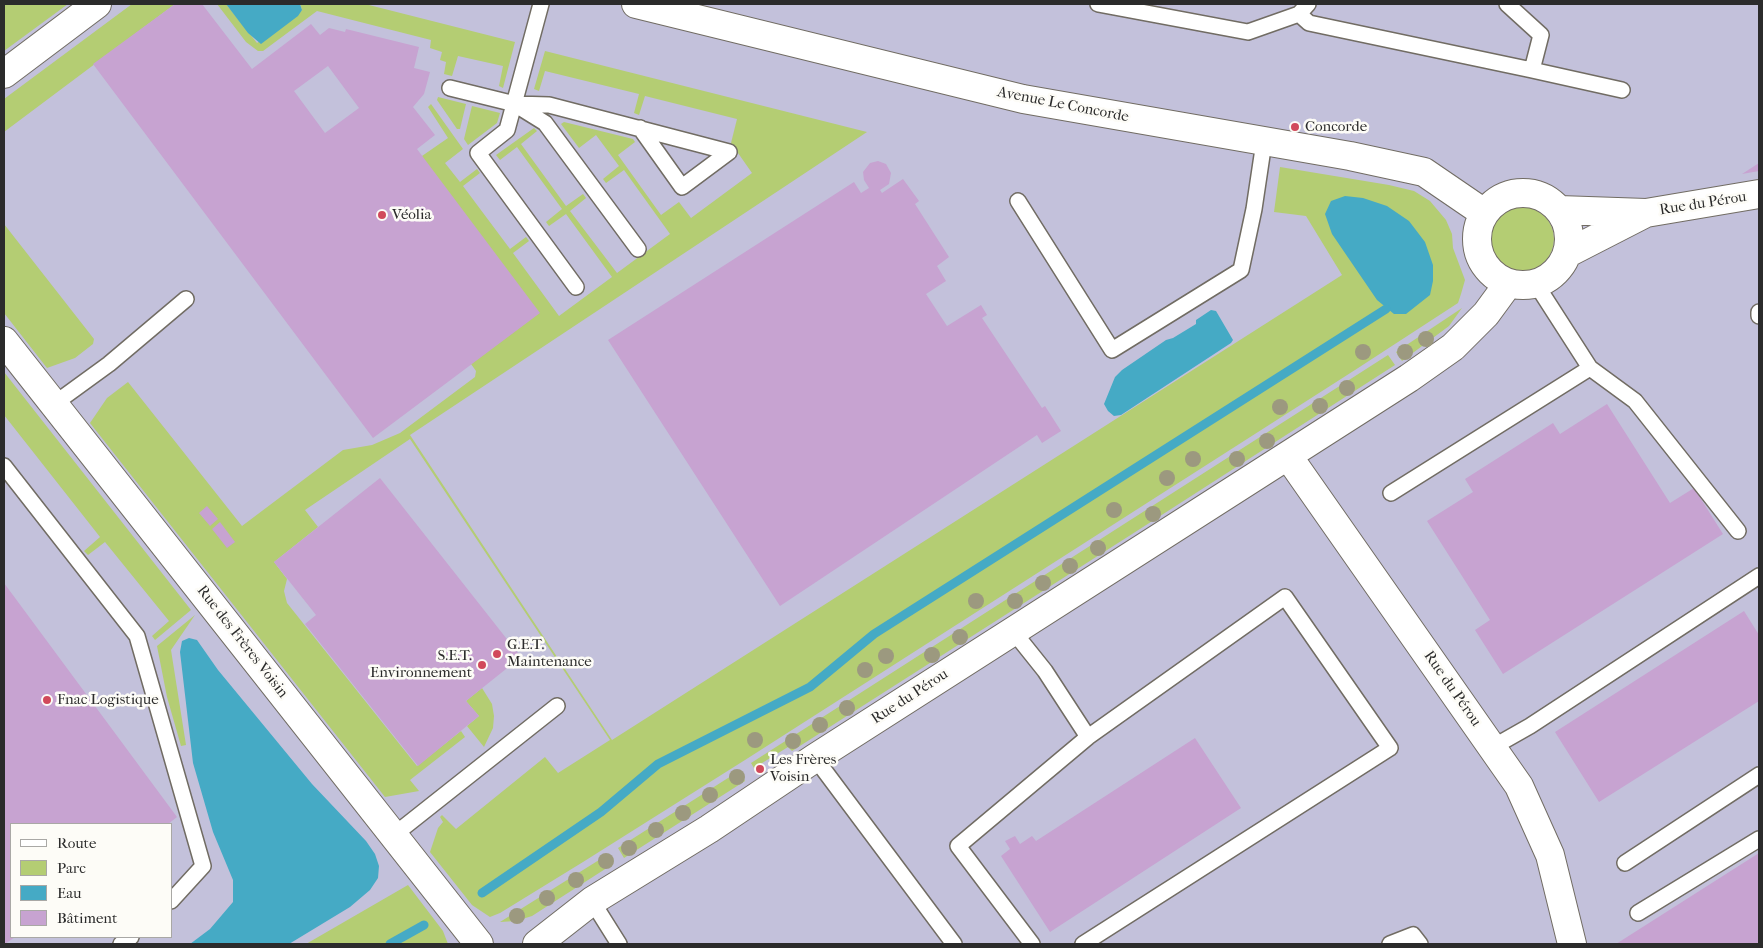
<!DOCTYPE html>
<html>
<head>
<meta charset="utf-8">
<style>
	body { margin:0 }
	#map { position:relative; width:1763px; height:948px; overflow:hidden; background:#f3e4ca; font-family:"IM FELL French Canon",serif }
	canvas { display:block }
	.frame { position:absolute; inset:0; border:5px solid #2b2b2b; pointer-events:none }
	.legend { position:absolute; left:10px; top:823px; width:162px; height:115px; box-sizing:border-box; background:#fdfcf7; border:1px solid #a9a8a5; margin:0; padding:6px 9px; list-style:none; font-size:15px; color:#2b2b2b }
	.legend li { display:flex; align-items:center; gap:10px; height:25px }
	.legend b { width:25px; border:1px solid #a9a8a5 }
</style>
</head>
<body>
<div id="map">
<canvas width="1763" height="948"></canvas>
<div class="frame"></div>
<ul class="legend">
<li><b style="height:6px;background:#fff"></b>Route</li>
<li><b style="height:14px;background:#b4cd73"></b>Parc</li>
<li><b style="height:14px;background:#45aac5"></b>Eau</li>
<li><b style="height:14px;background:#c7a3d1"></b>Bâtiment</li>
</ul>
</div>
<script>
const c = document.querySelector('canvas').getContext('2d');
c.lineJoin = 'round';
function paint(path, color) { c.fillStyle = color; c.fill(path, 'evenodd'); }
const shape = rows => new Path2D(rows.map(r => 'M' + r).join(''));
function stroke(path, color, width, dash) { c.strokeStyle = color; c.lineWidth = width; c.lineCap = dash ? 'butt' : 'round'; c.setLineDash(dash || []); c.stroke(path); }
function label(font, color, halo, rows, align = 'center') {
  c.font = font + ' "IM FELL French Canon",serif'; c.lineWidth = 5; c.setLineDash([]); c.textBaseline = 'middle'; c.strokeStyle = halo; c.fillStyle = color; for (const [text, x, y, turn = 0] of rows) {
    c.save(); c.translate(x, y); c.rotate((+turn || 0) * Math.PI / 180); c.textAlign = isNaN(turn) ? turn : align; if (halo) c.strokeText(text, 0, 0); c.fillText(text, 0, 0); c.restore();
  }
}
paint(shape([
	[4,4,1759,4,1759,944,4,944],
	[11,824,171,824,171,937,11,937]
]), '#c3c1db');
paint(shape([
	[4,4,68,4,4,51],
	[132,4,175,4,4,132,4,99],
	[217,4,226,4,257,43,302,10,300,4,365,4,515,42,503,88,499,86,503,66,458,56,452,76,444,74,446,62,440,60,442,52,430,48,431,40,317,11,263,51,258,51,246,42],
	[545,51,867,132,410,435,612,740,1342,275,1306,216,1274,212,1280,167,1389,185,1414,191,1430,201,1446,220,1452,234,1453,248,1465,280,1461,294,1458,303,1355,370,745,760,583,862,500,913,490,917,472,905,430,852,438,828,443,822,440,817,442,815,456,829,545,757,558,773,610,740,410,439,305,510,318,527,274,562,287,579,284,591,287,603,417,766,461,731,465,737,410,780,419,791,385,797,90,423,107,398,128,382,242,526,343,450,372,445,400,433,475,377,476,371,471,364,422,156,448,138,428,107,431,104,463,149,445,163,460,182,477,169,480,173,463,186,510,249,526,237,529,241,513,253,559,316,612,277,566,214,549,226,546,222,562,209,517,147,500,160,496,155,534,128,537,131,521,144,566,206,583,194,586,198,570,211,617,273,670,234,624,170,606,183,603,179,619,166,596,135,579,148,561,124,564,122,633,139,635,142,618,155,661,215,679,202,691,218,752,173,731,143,737,119,645,96,639,115,634,113,639,94,545,71,539,91,534,89],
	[438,97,466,104,460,129,457,129,437,100],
	[472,106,500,113,497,123,468,145,464,139],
	'1490 239a32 32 0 1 1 64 0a32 32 0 1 1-64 0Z',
	[4,224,94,339,93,344,75,358,47,368,4,313],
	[1462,308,1449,326,1402,361,1396,352],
	[1388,355,1395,365,1129,536,792,751,788,747,754,768,751,763],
	[4,372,191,610,155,640,152,636,169,621,105,542,88,555,84,551,100,537,4,415],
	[195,615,171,650,186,745,181,746,167,697,157,646],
	[482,688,492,704,494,716,493,728,484,747,467,726,479,716,466,701],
	[739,771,745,781,624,858,618,848],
	[607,855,613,864,532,916,516,921,500,922],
	[408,885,443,931,448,944,306,944]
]), '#b4cd73');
paint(shape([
	[226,4,300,4,302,10,298,16,261,44,248,33],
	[1345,196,1363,198,1387,206,1409,221,1425,242,1433,265,1433,281,1430,295,1406,314,1394,314,1377,300,1332,234,1325,214,1331,201],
	[1211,310,1216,311,1233,340,1231,343,1121,415,1114,416,1108,411,1104,404,1115,377,1122,370,1166,340,1173,338,1196,324,1196,320],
	[189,638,197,640,218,670,312,784,366,841,375,854,379,866,378,878,370,890,350,907,289,944,190,944,210,929,233,902,233,880,213,832,193,763,180,652,182,641]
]), '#45aac5');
stroke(shape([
	[482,893,601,812,658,764,810,687,874,634,1386,309],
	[390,944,424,925]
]), '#45aac5', 9);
paint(shape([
	[175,4,202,4,252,69,311,24,320,35,329,28,345,32,346,29,419,47,414,68,430,72,424,94,413,107,435,135,417,149,540,313,373,438,93,64],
	[328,66,359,108,325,133,294,91],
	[878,161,886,164,891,173,889,184,880,190,882,193,903,179,919,201,915,204,949,257,937,266,946,281,926,294,947,326,981,305,987,315,982,318,1042,408,1045,406,1061,431,1042,443,1037,435,780,606,608,340,854,182,861,193,869,188,864,180,863,172,870,163],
	[1759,163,1759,171,1742,174],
	[1607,404,1670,503,1694,488,1723,534,1503,674,1475,630,1490,620,1427,521,1473,492,1465,479,1553,423,1560,434],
	[380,478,521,657,466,701,479,716,418,766,305,624,316,615,274,562],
	[207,506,218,519,210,526,199,513],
	[220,522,235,542,227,548,212,529],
	[4,583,177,817,168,824,11,824,11,937,15,937,5,944],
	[1744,611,1759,635,1759,701,1599,802,1555,732],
	[1195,738,1241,808,1050,932,1001,856,1010,849,1005,841,1015,836,1020,844,1032,836,1036,841],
	[1759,853,1759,944,1616,944]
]), '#c7a3d1');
const service = shape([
	[541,4,507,130,478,153,576,287],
	[1098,4,1248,32,1299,14],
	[1308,4,1299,14,1309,23,1532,70,1541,35,1507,4],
	[1532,70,1622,90],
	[450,88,515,104,549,105,729,152],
	[516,105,545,123,638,249],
	[640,128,682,187,729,152],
	[1018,201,1112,350,1241,270,1254,209,1264,142],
	[1759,312,1759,316],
	[1590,368,1635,401,1738,531],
	[54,404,109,364,186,299],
	[4,466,137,636,203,866,171,901],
	[1391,493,1590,368,1536,284],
	[1013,631,1045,671,1088,737],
	[1493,747,1530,726,1759,576],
	[815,758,954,944],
	[394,835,557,706],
	[1625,863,1759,775],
	[592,901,619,944],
	[1638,913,1759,839],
	[121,944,131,937],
	[1032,944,958,846,1088,737,1285,597,1390,748,1083,944],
	[1390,944,1413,935,1420,944]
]);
const minor = shape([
	[636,4,1023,99,1350,156,1424,172,1484,213],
	[4,74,97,4],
	'1477 239a46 46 0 1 1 92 0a46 46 0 1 1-92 0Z',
	[1559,210,1646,213,1759,194],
	[1568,253,1644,214],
	[4,341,479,944],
	[1288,456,1519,786,1550,855,1572,944],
	[537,944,592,901,709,829,815,758,1409,378,1453,347,1486,314,1508,284]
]);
stroke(service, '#716c63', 18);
stroke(minor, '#716c63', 30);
stroke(service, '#fff', 15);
stroke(minor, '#fff', 28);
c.fillStyle = '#9c997f';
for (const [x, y] of [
	[1426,339],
	[1363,352],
	[1405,352],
	[1347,388],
	[1320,406],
	[1280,407],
	[1267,441],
	[1193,459],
	[1237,459],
	[1167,478],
	[1114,510],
	[1153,514],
	[1098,548],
	[1070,566],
	[1043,583],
	[976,601],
	[1015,601],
	[960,637],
	[932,655],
	[886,656],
	[865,670],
	[847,708],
	[820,725],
	[755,740],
	[793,741],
	[737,777],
	[710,795],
	[683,813],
	[656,830],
	[629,848],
	[606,861],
	[576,880],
	[547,898],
	[517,916]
]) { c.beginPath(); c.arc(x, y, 8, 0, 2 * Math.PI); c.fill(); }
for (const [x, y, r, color] of [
	[1295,127,5,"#d1495b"],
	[382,215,5,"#d1495b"],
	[497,654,5,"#d1495b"],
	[482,665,5,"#d1495b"],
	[47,700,5,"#d1495b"],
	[760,769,5,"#d1495b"]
]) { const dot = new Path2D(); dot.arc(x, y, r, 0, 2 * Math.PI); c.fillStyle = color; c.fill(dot); stroke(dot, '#fdfcf7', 2); }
label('15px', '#2b2b2b', '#fdfcf7', [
	["Avenue Le Concorde",1063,105,11],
	["Rue du Pérou",1703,204,-9],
	["Rue des Frères Voisin",242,642,52],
	["Rue du Pérou",1452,689,55],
	["Rue du Pérou",910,697,-33]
]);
label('15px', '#2b2b2b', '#fdfcf7', [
	["Concorde",1305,127],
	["Véolia",392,215],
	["G.E.T.",507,645],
	["Maintenance",507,662],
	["S.E.T.",472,656,"right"],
	["Environnement",472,673,"right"],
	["Fnac Logistique",57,700],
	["Les Frères",770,760],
	["Voisin",770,777]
], 'left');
</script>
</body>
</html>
